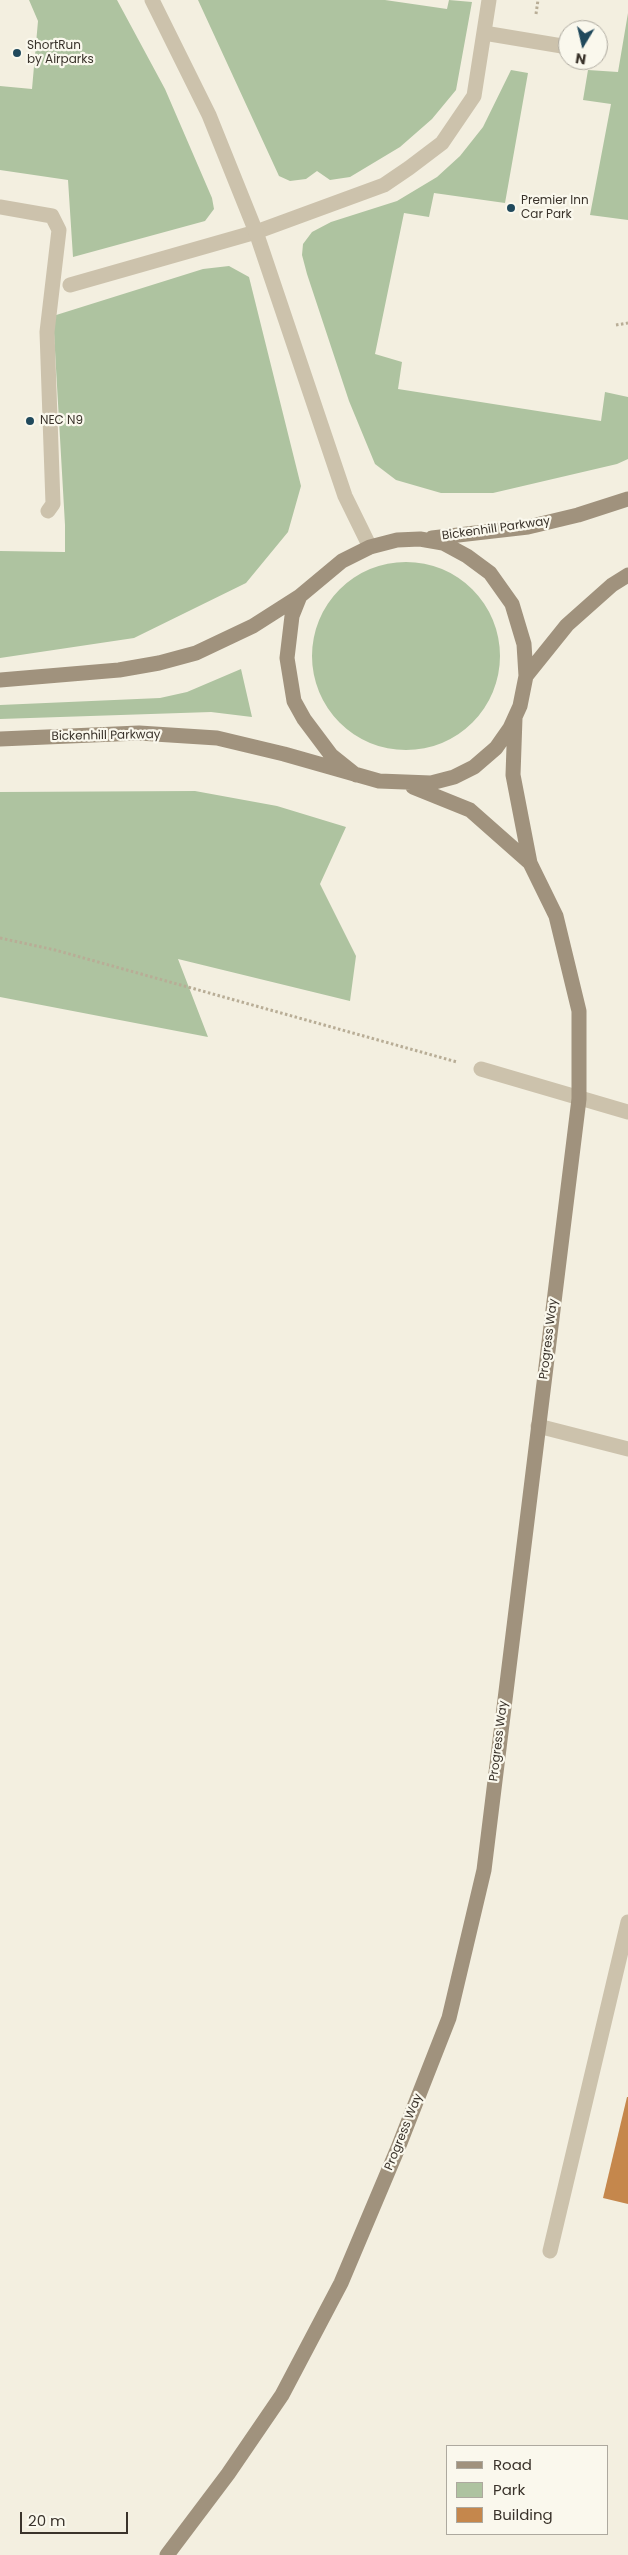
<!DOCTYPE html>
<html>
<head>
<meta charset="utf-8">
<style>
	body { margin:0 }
	#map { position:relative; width:628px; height:2555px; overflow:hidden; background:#f3efe0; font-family:Poppins,sans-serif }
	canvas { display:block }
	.legend { position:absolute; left:446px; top:2445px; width:162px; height:90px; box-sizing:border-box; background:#faf8ed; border:1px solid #ada99f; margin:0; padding:6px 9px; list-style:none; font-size:15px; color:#3a332b }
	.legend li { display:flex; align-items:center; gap:10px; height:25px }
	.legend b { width:25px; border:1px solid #ada99f }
	.north { position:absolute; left:558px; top:20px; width:50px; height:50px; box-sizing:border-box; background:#faf8ed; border:1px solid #ada99f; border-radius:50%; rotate:189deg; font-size:14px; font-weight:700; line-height:20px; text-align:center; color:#3a332b }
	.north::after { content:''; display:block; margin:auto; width:18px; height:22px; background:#20495c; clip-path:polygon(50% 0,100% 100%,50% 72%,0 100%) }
	.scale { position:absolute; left:20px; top:2512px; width:108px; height:22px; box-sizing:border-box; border:2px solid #3a332b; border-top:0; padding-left:6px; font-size:15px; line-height:18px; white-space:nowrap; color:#3a332b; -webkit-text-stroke:4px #faf8ed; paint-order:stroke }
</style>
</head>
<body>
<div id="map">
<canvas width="628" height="2555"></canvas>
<ul class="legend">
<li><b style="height:6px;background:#a0927d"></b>Road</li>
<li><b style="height:14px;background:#aec3a0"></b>Park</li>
<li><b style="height:14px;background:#c5874c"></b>Building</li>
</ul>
<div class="north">N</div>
<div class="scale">20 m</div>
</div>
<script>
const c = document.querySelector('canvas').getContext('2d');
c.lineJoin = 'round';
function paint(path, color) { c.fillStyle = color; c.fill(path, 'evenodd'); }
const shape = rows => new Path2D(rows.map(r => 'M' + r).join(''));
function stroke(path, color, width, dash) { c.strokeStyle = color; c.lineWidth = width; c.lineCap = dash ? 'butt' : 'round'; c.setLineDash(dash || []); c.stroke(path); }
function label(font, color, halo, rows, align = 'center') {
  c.font = font + ' Poppins,sans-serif'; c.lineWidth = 4.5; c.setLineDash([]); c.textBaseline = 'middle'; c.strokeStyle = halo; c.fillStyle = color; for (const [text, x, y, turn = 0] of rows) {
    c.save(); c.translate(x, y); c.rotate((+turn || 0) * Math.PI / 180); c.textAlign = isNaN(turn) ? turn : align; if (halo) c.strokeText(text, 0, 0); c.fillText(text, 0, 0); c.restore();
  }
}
paint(shape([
	[29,0,117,0,165,89,212,198,214,209,205,221,73,257,68,180,0,170,0,86,32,89,38,21],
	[198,0,385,0,447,9,449,0,472,2,456,90,432,119,400,147,350,177,330,180,317,171,306,179,290,181,279,176],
	[628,13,628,220,590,215,611,104,583,100,588,70,618,72],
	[511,70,528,73,505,203,434,193,429,217,404,213,375,354,402,362,398,389,601,421,605,392,628,397,628,459,617,464,493,493,441,493,396,480,375,464,349,401,307,274,302,255,303,244,312,232,331,222,397,201,437,177,460,156,483,127],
	[229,266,249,277,301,486,288,532,246,583,134,638,0,658,0,551,65,552,65,525,53,316,203,269],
	'312 656a94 94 0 1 1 188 0a94 94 0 1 1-188 0Z',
	[241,669,252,717,211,712,0,719,0,705,160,698,187,692],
	[195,791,277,806,346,827,320,884,356,956,350,1001,178,959,208,1037,0,997,0,792]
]), '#aec3a0');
paint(shape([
	[627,2097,628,2097,628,2204,603,2198]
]), '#c5874c');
stroke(shape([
	[536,14,538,0],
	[616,325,628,323],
	[0,938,55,950,457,1062]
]), '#b8ad96', 3, [2.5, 2.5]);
stroke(shape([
	[484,33,568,47],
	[0,207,52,216,59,230,47,332,53,504,48,511],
	[70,285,256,232,384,185,409,168,442,143,474,96,489,0],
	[481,1069,628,1112],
	[538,1426,628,1449],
	[550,2251,628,1922]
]), '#ccc2ac', 15);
stroke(shape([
	[152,0,209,115,256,232,345,496,370,547]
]), '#ccc2ac', 15);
stroke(shape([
	[432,538,528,527,578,515,628,499],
	[526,676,567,625,612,585,628,575],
	[0,680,119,670,159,663,196,653,253,626,300,596],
	[0,739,139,733,217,738,284,754,379,781,431,783,454,777,474,767,496,748,510,728,520,706,526,676,524,644,512,604,490,573,467,556,443,543,420,539,397,540,370,547,342,561,300,596,292,616,287,658,294,701,304,719,331,755,356,775],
	[413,787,470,810,530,863],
	[167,2555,228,2474,282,2395,341,2283,398,2148,449,2018,484,1870,579,1099,579,1011,556,916,530,863,513,775,515,718]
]), '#a0927d', 15);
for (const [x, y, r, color] of [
	[17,53,5,"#20495c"],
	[511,208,5,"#20495c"],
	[30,421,5,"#20495c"]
]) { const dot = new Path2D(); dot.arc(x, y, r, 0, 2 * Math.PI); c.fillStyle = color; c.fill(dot); stroke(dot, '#faf8ed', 2); }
label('12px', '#3a332b', '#faf8ed', [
	["ShortRun",27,46],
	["by Airparks",27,60],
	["Premier Inn",521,201],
	["Car Park",521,215],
	["NEC N9",40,421]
], 'left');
label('12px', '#3a332b', '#faf8ed', [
	["Bickenhill Parkway",496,529,-8],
	["Bickenhill Parkway",106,736,-1],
	["Progress Way",549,1339,-83],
	["Progress Way",499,1741,-83],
	["Progress Way",404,2132,-68]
]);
</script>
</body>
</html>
